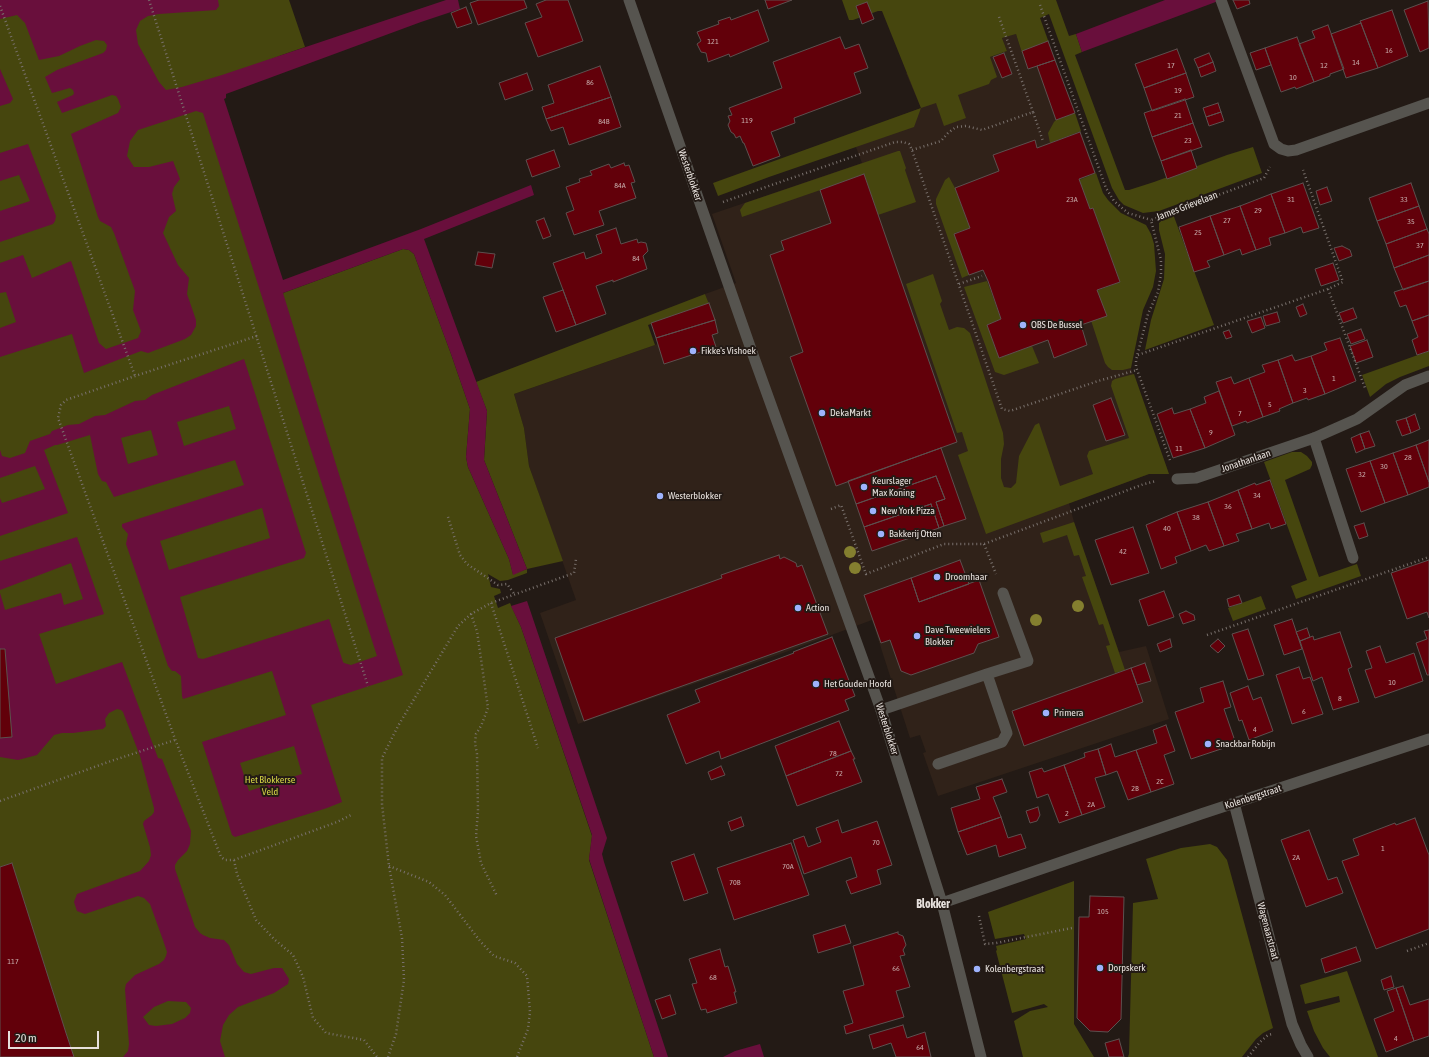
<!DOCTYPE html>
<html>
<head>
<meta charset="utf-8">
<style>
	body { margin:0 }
	#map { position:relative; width:1429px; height:1057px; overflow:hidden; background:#231a15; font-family:"Asap Condensed",sans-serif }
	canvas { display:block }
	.scale { position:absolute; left:8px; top:1031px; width:91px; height:18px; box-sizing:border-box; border:2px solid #e6e0dc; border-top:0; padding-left:5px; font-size:12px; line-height:14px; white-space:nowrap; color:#e6e0dc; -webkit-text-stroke:3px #231a15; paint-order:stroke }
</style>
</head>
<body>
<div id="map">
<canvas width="1429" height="1057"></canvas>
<div class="scale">20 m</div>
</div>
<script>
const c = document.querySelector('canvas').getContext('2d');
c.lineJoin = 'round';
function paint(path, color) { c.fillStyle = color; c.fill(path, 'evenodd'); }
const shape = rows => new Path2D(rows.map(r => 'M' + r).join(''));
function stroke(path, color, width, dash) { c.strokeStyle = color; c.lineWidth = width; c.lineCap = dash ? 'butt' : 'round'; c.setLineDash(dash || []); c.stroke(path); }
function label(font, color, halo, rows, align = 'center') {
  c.font = font + ' "Asap Condensed",sans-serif'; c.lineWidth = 4; c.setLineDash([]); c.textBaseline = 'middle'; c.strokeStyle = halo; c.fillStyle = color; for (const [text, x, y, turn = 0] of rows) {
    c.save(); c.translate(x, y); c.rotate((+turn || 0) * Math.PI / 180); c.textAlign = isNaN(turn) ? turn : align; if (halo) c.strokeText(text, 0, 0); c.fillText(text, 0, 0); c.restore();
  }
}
paint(shape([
	[1016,34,1022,53,1049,43,1097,176,1085,180,1123,282,1131,368,1169,474,1149,474,1069,503,1074,522,1119,652,1146,646,1169,719,938,796,923,753,926,752,920,735,910,738,872,620,783,653,578,724,540,613,576,600,529,466,524,428,514,394,655,345,715,321,705,294,736,283,712,214,862,163,851,134,921,108,906,73,990,57,1007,51,1002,38]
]), '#302219');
paint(shape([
	[0,0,289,0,305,47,282,55,202,87,284,295,283,293,403,249,409,250,414,254,451,354,470,409,466,457,468,467,509,559,513,574,527,569,484,460,487,411,476,382,705,294,709,304,648,325,655,345,514,394,524,428,529,466,563,561,527,569,527,573,508,580,500,581,488,574,491,587,500,589,501,593,494,596,498,608,510,603,521,627,592,836,589,860,654,1057,0,1057],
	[842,0,1056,0,1069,36,1076,34,1082,52,1075,55,1125,190,1129,190,1154,182,1227,155,1253,147,1262,173,1159,211,1143,213,1124,205,1119,200,1112,188,1049,14,1040,18,1049,43,1022,53,1016,34,1002,38,1007,51,990,57,997,77,991,80,989,84,958,95,966,118,944,126,936,103,921,108,914,127,769,177,718,196,713,183,921,108,882,11,878,11,853,20,849,20],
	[1075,113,1081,131,1050,143,1048,133,1054,122,1056,120],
	[898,151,900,151,906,168,905,170,916,202,878,215,864,175,742,217,740,210,745,203],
	[1096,173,1103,193,1108,200,1121,213,1146,225,1151,234,1154,244,1156,271,1153,287,1143,310,1131,368,1123,370,1112,370,1108,367,1105,363,1083,296,1120,282,1093,208,1090,209,1079,180],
	[949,177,955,188,970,228,955,233,969,275,964,277,962,278,936,204,936,199,945,180],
	[1173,214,1214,325,1145,350,1151,320,1164,279,1165,254,1159,230,1159,223,1164,218],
	[933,274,942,301,940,304,949,330,957,327,964,328,970,333,1003,433,1004,444,1001,459,1001,478,1004,487,1011,488,1016,483,1019,456,1035,425,1039,423,1060,486,1093,474,1087,456,1089,451,1129,438,1111,386,1112,381,1115,379,1134,374,1169,474,1149,474,986,534,958,455,968,451,962,432,957,433,906,284],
	[987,281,1001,319,987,325,999,358,1032,346,1039,363,1004,375,995,372,964,287],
	[1429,351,1429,366,1400,377,1386,384,1370,397,1362,375],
	[1292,452,1301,452,1307,456,1312,462,1312,465,1310,469,1285,480,1319,577,1357,564,1361,576,1296,599,1291,586,1307,580,1264,462],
	[1074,522,1125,670,1115,673,1106,646,1110,645,1103,624,1099,625,1082,577,1086,576,1079,555,1074,556,1067,535,1043,543,1040,533],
	[1261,596,1266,609,1233,621,1228,608],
	[1210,844,1217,847,1227,860,1273,1028,1263,1033,1256,1039,1242,1057,1128,1057,1129,1054,1133,903,1158,899,1146,859,1181,848],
	[1074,881,1074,1024,1094,1057,1023,1057,1014,1021,1030,1011,1048,1007,1044,1004,1012,1013,996,951,997,950,996,946,1026,939,1024,934,995,939,988,912],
	[1347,971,1378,1057,1330,1057,1323,1048,1314,1031,1307,1011,1340,1002,1339,996,1305,1004,1300,985]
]), '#46460e');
paint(shape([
	[0,0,218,0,219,6,216,10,159,14,148,16,140,21,136,30,138,44,159,82,166,90,182,87,222,75,446,0,458,0,460,9,421,22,226,94,226,98,224,99,283,280,421,229,531,185,534,195,424,239,487,411,484,460,527,569,513,575,509,559,468,467,466,457,470,409,451,354,414,254,409,250,403,249,283,293,338,471,403,675,311,705,342,802,327,808,235,837,232,835,202,742,286,715,272,671,183,699,182,696,181,676,175,671,172,671,168,666,126,544,128,534,122,527,122,524,244,485,235,460,114,497,106,482,102,481,98,474,90,435,57,445,55,445,44,450,68,513,0,536,0,498,2,503,45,489,35,466,0,478,0,450,2,456,10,458,25,453,30,441,50,434,52,431,68,425,79,424,95,416,105,415,135,401,145,400,152,395,244,359,306,553,304,558,180,597,198,658,203,659,329,619,343,662,344,663,351,665,377,656,203,113,196,111,138,130,130,141,127,156,134,167,149,167,173,161,180,179,174,187,172,194,176,211,169,217,163,233,178,265,189,278,187,294,196,320,196,326,191,335,185,339,148,353,141,351,84,373,72,334,0,357,0,328,16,322,6,292,0,293,0,263,23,255,32,278,71,261,99,343,106,349,138,338,141,331,133,310,135,291,114,233,111,227,100,221,98,217,71,134,118,113,121,107,118,99,116,96,112,95,62,113,57,102,73,95,74,93,73,90,70,88,52,93,45,77,57,70,103,53,106,50,107,45,104,41,96,40,80,46,59,56,39,60,25,23,17,15,0,19],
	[229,406,236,429,184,446,177,422],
	[151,430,158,455,128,464,121,438],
	[262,508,270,538,169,570,160,541],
	[294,746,302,774,249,791,240,763],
	[1165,0,1221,0,1082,52,1076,34],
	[0,69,13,99,10,103,0,106],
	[28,144,56,216,55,221,53,224,0,242,0,211,30,201,19,175,0,181,0,153],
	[77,537,104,614,39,634,56,684,122,662,158,758,162,759,191,831,190,844,187,851,178,860,175,865,175,869,195,927,200,933,203,935,210,938,224,940,229,945,237,964,244,972,251,974,274,968,282,968,289,979,288,984,274,993,238,1007,229,1015,223,1025,220,1041,225,1057,123,1057,128,1051,129,1044,125,989,126,984,135,975,159,964,164,960,166,956,167,952,163,940,150,904,144,898,138,896,85,914,77,911,74,902,77,894,140,871,149,861,151,855,150,847,143,824,144,821,152,815,154,812,154,808,140,756,123,712,121,710,117,709,109,713,105,719,106,726,103,729,73,733,62,733,54,735,37,755,18,760,0,757,0,738,12,737,5,649,0,649,0,593,5,610,61,593,64,605,83,599,71,563,0,590,0,561],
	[168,1001,186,1002,191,1008,190,1013,185,1018,172,1024,156,1026,149,1025,143,1017,154,1007],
	[527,601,607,838,602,854,604,862,668,1057,654,1057,589,859,592,835,521,627,511,606],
	[760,1044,764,1057,723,1057,735,1051]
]), '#690f3c');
const building = shape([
	[479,0,524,0,527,8,478,25,470,3,479,0],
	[546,0,568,0,583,41,538,57,525,23,542,17,536,4,546,0],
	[765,0,792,0,768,9,765,0],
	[1233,0,1249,0,1250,4,1237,9,1233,0],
	[1428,1,1429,48,1420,52,1404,10,1428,1],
	[867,2,874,19,862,24,856,6,867,2],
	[466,7,472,23,457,28,451,13,466,7],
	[758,10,769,41,730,57,729,54,708,62,706,53,701,52,697,44,701,41,697,32,719,24,718,21,730,17,731,20,758,10],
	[1392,10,1408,56,1378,68,1360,21,1392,10],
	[1361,23,1378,68,1346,78,1331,34,1361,23],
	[1328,25,1344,69,1330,74,1330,76,1314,82,1299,44,1315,38,1312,31,1328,25],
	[840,37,845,49,859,44,868,68,854,73,861,93,794,118,795,123,771,132,780,156,753,166,744,143,743,143,740,136,736,138,734,134,731,132,728,125,730,121,728,116,732,115,729,108,782,88,773,62,840,37],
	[1297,37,1314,82,1296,89,1295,87,1281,92,1265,48,1297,37],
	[1048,41,1055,60,1028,69,1022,51,1048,41],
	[1265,48,1271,65,1256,70,1250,53,1265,48],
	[1177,49,1186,73,1144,88,1135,64,1177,49],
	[1004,53,1012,74,1002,78,993,57,1004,53],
	[1209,53,1213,62,1198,68,1194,59,1209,53],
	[1055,60,1075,113,1056,120,1037,66,1055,60],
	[1213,62,1216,71,1201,77,1198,68,1213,62],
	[600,66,611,97,546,119,542,107,554,103,548,85,600,66],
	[527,73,533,90,505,100,499,83,527,73],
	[1186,73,1194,97,1152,111,1144,88,1186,73],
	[611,97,621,127,569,145,563,127,551,131,546,119,611,97],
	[1185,99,1193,123,1152,137,1144,113,1185,99],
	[1218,103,1221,112,1206,117,1203,108,1218,103],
	[1221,112,1224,121,1209,126,1206,117,1221,112],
	[1193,123,1202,147,1161,161,1152,137,1193,123],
	[1080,132,1095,173,1079,179,1090,209,1093,208,1120,282,1097,290,1107,316,1081,325,1087,345,1054,358,1048,340,999,358,987,325,1001,319,988,281,983,270,969,275,954,234,970,228,955,188,999,171,993,155,1035,140,1037,148,1080,132],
	[554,150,560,167,532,177,526,160,554,150],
	[1191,150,1197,168,1167,179,1161,161,1191,150],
	[624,163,625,166,629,165,635,182,631,183,636,198,599,211,604,225,574,235,566,213,574,210,566,187,580,182,579,179,592,175,590,171,609,164,611,168,624,163],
	[864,174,957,442,836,486,790,357,803,352,770,255,784,250,781,241,831,223,820,190,864,174],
	[1303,183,1319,228,1303,233,1301,227,1285,233,1271,194,1303,183],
	[1411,183,1419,206,1377,221,1369,198,1411,183],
	[1327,187,1332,201,1320,205,1316,191,1327,187],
	[1271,194,1285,233,1269,238,1271,245,1256,250,1240,206,1271,194],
	[1240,206,1256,250,1242,255,1240,249,1224,255,1210,216,1240,206],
	[1419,206,1427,229,1386,244,1377,221,1419,206],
	[1210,216,1224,255,1207,261,1210,267,1194,272,1179,227,1210,216],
	[544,218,551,236,543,239,536,221,544,218],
	[616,228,621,244,637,239,638,243,641,242,646,243,648,251,643,256,647,269,613,282,613,280,596,286,606,314,576,325,553,263,584,252,586,259,602,253,596,235,616,228],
	[1427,229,1429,234,1429,255,1394,268,1386,244,1427,229],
	[1342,246,1350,250,1352,256,1339,261,1334,248,1342,246],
	[478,252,495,254,492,268,475,265,478,252],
	[1429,255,1429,281,1403,290,1394,268,1429,255],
	[1333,263,1339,280,1321,286,1315,269,1333,263],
	[1429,281,1429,315,1412,321,1406,305,1400,307,1394,292,1429,281],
	[563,290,576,325,556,332,543,297,563,290],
	[709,303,715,320,656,338,651,323,709,303],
	[1303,304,1307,314,1300,317,1296,307,1303,304],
	[1353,308,1357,318,1343,323,1339,313,1353,308],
	[1277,312,1280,322,1266,326,1263,316,1277,312],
	[1429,315,1429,351,1417,355,1412,340,1418,337,1412,321,1429,315],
	[1261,317,1265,328,1252,333,1247,321,1261,317],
	[715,320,718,333,712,335,716,347,664,364,656,338,715,320],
	[1361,329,1365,339,1351,344,1347,334,1361,329],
	[1229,330,1232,337,1226,339,1223,332,1229,330],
	[1340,338,1356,381,1325,394,1311,356,1327,350,1324,343,1340,338],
	[1367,340,1373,357,1356,363,1350,346,1367,340],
	[1292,355,1295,361,1311,356,1325,394,1308,400,1307,398,1293,403,1278,360,1292,355],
	[1278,360,1293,403,1279,409,1280,411,1263,417,1249,378,1265,372,1262,365,1278,360],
	[1231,377,1234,384,1249,378,1263,417,1247,423,1246,421,1232,426,1216,382,1231,377],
	[1219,391,1235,435,1205,448,1190,409,1206,403,1204,397,1219,391],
	[1111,398,1125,435,1106,441,1093,405,1111,398],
	[1172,408,1174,414,1190,409,1205,448,1173,458,1157,414,1172,408],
	[1415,414,1420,429,1411,433,1406,418,1415,414],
	[1406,418,1411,433,1402,436,1396,421,1406,418],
	[1369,431,1375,446,1365,449,1360,434,1369,431],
	[1360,434,1365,449,1356,453,1351,438,1360,434],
	[1429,440,1429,482,1416,445,1429,440],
	[1416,445,1429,482,1429,487,1408,495,1393,453,1416,445],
	[941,448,966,519,944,526,936,502,945,499,936,476,856,504,848,481,941,448],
	[1393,453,1408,495,1385,503,1370,461,1393,453],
	[1370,461,1385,503,1361,512,1346,469,1370,461],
	[936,476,945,499,936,502,944,526,939,528,931,504,864,527,856,504,936,476],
	[1270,480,1286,524,1271,529,1269,523,1252,529,1238,490,1255,483,1256,485,1270,480],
	[1238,490,1252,529,1236,534,1239,541,1224,546,1208,502,1238,490],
	[1208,502,1224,546,1209,551,1206,545,1191,551,1177,512,1208,502],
	[931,504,939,528,872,551,864,527,931,504],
	[1177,512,1191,551,1175,557,1177,563,1161,569,1146,525,1177,512],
	[1364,523,1368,536,1359,539,1354,526,1364,523],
	[1133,527,1149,573,1111,585,1095,540,1133,527],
	[779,555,780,559,784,557,796,563,797,567,802,565,828,634,584,721,555,638,722,578,721,575,779,555],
	[960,560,969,584,919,602,911,578,960,560],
	[1429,560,1429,618,1427,612,1407,619,1391,573,1429,560],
	[911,578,919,602,979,580,999,637,978,644,974,653,911,675,901,671,890,640,881,643,864,595,911,578],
	[1164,591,1174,617,1148,626,1139,600,1164,591],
	[1239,595,1242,603,1229,607,1227,599,1239,595],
	[1186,611,1194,615,1195,620,1183,624,1179,614,1186,611],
	[1292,619,1302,649,1284,655,1274,625,1292,619],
	[1307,628,1310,637,1300,641,1296,632,1307,628],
	[1248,629,1264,675,1248,680,1232,634,1248,629],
	[1429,630,1429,675,1427,675,1416,643,1427,639,1424,631,1429,630],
	[1340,632,1352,667,1348,669,1359,702,1333,710,1322,677,1313,681,1300,641,1313,636,1314,640,1340,632],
	[832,637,855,696,845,700,849,710,721,759,719,751,686,764,667,715,700,702,695,690,794,653,793,652,832,637],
	[1170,639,1172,647,1160,652,1157,644,1170,639],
	[1218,639,1225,646,1218,653,1210,646,1218,639],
	[1380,646,1386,663,1414,653,1423,681,1375,698,1365,670,1372,668,1366,651,1380,646],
	[0,649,5,649,12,737,0,738,0,649],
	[1145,663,1151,681,1137,685,1131,668,1145,663],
	[1299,667,1303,679,1310,677,1323,714,1292,724,1276,675,1299,667],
	[1131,668,1143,702,1024,746,1012,711,1131,668],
	[1223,681,1231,707,1224,709,1236,744,1191,759,1175,712,1204,702,1200,688,1223,681],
	[1248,686,1253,700,1261,697,1273,731,1249,740,1242,720,1239,721,1230,693,1248,686],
	[839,721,851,751,786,776,775,746,839,721],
	[1166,725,1175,751,1164,755,1174,784,1151,792,1136,750,1157,743,1153,730,1166,725],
	[1111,744,1115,757,1136,750,1151,792,1128,800,1117,771,1106,775,1098,749,1111,744],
	[1098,749,1106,775,1095,778,1105,807,1082,815,1064,765,1085,757,1084,753,1098,749],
	[851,751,855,759,853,759,862,782,797,806,786,776,851,751],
	[1064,765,1082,815,1059,823,1048,794,1037,798,1029,772,1042,768,1044,772,1064,765],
	[721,766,725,775,711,780,708,772,721,766],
	[1002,779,1007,792,993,797,1001,817,958,832,951,808,980,799,976,787,1002,779],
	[1038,807,1040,815,1037,821,1030,823,1026,811,1038,807],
	[741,817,744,826,731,831,728,822,741,817],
	[1001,817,1008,838,1021,834,1026,848,999,857,996,845,967,855,958,832,1001,817],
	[1415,818,1429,855,1429,929,1376,949,1342,861,1359,855,1353,839,1395,823,1396,825,1415,818],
	[838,820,842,833,877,821,892,865,877,870,881,884,851,894,846,881,857,877,851,857,804,874,793,840,804,836,808,847,821,842,816,828,838,820],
	[1309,830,1328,880,1337,877,1343,893,1306,907,1281,840,1309,830],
	[791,843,809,895,734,920,717,868,791,843],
	[694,854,708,893,684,901,671,862,694,854],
	[12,863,66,1033,74,1057,0,1057,0,867,12,863],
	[1090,896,1124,897,1121,1019,1108,1032,1090,1031,1077,1018,1079,917,1089,917,1090,896],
	[845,925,851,943,818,953,813,935,845,925],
	[898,932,898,934,903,936,906,945,903,950,905,955,900,956,910,987,896,991,904,1017,846,1034,844,1026,853,1023,843,991,864,985,853,946,898,932],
	[1356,947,1361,961,1325,973,1321,959,1356,947],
	[720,949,725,967,728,966,736,992,734,992,737,1003,707,1013,706,1009,701,1010,692,984,697,983,689,959,720,949],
	[1391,976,1394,987,1384,990,1381,980,1391,976],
	[1403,986,1410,1005,1429,999,1429,1036,1414,1041,1396,988,1403,986],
	[1396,988,1414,1041,1386,1052,1374,1019,1394,1011,1387,991,1396,988],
	[670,995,676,1014,662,1019,655,1000,670,995],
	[903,1025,907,1038,925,1032,931,1057,896,1057,891,1043,873,1049,869,1035,903,1025],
	[1119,1039,1124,1057,1109,1057,1105,1043,1119,1039]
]);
paint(building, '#62000a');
stroke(building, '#5d504f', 1);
stroke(shape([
	[149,0,368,686],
	[1040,5,1106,188,1114,201,1128,213,1151,220],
	[0,6,135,376],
	[999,17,1033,112],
	[912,150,941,141,948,133,956,127,966,126,982,130,1033,112,1043,141],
	[723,202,895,142,903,142,909,144,912,150,1002,409,1010,411,1098,381,1137,370],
	[959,284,982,276],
	[1328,289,1365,388],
	[257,336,135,376,66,400,61,405,58,418,175,739,221,857,225,860,234,860,337,822,351,815],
	[1138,355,1328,289,1343,282,1303,170],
	[1170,460,1136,367,1136,360,1148,314,1158,292,1161,274,1161,260,1151,220,1264,178,1270,167],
	[831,509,841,505,866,574,944,544,984,544,1144,484,1156,481],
	[448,517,460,555,467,564,498,585,507,584,515,595],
	[984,544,996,574],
	[491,603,538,748],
	[471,614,477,631,488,708,481,726,476,734,475,743,477,754,478,811,476,836,481,863,497,896],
	[1207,635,1429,557],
	[0,801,111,761,175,740],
	[234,860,237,874,256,920,275,940,293,955,303,977,313,1018,326,1033,364,1040,377,1057],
	[389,866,429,882,445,895,480,941,494,956,515,963,527,976,530,1012,528,1029,517,1057],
	[979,916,985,944,996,943,1072,928],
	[1407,951,1429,943],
	[388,1057,396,1034,404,980,402,938,389,866,382,804,382,758,398,726,458,626,471,614,491,603,574,573,576,559],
	[1248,1057,1260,1042,1268,1035,1272,1034]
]), '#79716d', 2.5, [1, 3]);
stroke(shape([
	[1314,438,1353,558],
	[881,710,987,674,1028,661,1003,593],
	[938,764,1002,742,1007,733,987,674]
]), '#56544f', 11);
stroke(shape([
	[629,0,752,352,881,710,942,903,981,1057],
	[1221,0,1274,144,1281,149,1288,151,1296,150,1429,103],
	[1177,479,1196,478,1314,438,1357,419,1405,385,1429,376],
	[1234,803,1292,1024,1301,1045,1308,1057],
	[942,903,1201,814,1429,739]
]), '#56544f', 11);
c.fillStyle = '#847f2f';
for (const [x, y] of [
	[850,552],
	[855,568],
	[1078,606],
	[1036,620]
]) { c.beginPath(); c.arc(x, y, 6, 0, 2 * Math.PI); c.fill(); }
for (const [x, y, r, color] of [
	[1023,325,4,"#9eb3fd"],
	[693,351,4,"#9eb3fd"],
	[822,413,4,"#9eb3fd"],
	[864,487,4,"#9eb3fd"],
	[660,496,4,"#9eb3fd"],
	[873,511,4,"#9eb3fd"],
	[881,534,4,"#9eb3fd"],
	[937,577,4,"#9eb3fd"],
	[798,608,4,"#9eb3fd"],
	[917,636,4,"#9eb3fd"],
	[816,684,4,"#9eb3fd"],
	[1046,713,4,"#9eb3fd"],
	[1208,744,4,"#9eb3fd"],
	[1100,968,4,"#9eb3fd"],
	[977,969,4,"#9eb3fd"]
]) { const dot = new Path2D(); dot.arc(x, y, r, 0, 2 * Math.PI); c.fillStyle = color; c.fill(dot); stroke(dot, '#231a15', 1.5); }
label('8px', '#c5a8a8', null, [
	["121",713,41],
	["16",1389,50],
	["14",1356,62],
	["17",1171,65],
	["12",1324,65],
	["10",1293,77],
	["86",590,82],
	["19",1178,90],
	["21",1178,115],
	["119",747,120],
	["84B",604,121],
	["23",1188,140],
	["84A",620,185],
	["23A",1072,199],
	["31",1291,199],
	["33",1404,199],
	["29",1258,210],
	["27",1227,220],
	["35",1411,221],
	["25",1198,232],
	["37",1420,245],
	["84",636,258],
	["1",1334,378],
	["3",1305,390],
	["5",1270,404],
	["7",1240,413],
	["9",1211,432],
	["11",1179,448],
	["28",1408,457],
	["30",1384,466],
	["32",1362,474],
	["34",1257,495],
	["36",1228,506],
	["38",1196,517],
	["40",1167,528],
	["42",1123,551],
	["10",1392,682],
	["8",1340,698],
	["6",1304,711],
	["4",1255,729],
	["78",833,753],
	["72",839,773],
	["2C",1160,781],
	["2B",1135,788],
	["2A",1091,804],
	["2",1067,813],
	["70",876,842],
	["1",1383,848],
	["2A",1296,857],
	["70A",788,866],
	["70B",735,882],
	["105",1103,911],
	["117",13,961],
	["66",896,968],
	["68",713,977],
	["4",1396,1038],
	["64",920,1047]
]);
label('10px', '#e6e0dc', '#231a15', [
	["Westerblokker",690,175,71],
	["James Grievelaan",1187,206,-21],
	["Jonathanlaan",1246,461,-19],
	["Westerblokker",887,729,72],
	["Kolenbergstraat",1253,797,-18],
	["Wagenaarstraat",1268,931,75]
]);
label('10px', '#e6e0dc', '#231a15', [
	["OBS De Bussel",1031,325],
	["Fikke's Vishoek",701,351],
	["DekaMarkt",830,413],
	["Keurslager",872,481],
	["Max Koning",872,493],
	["Westerblokker",668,496],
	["New York Pizza",881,511],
	["Bakkerij Otten",889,534],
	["Droomhaar",945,577],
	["Action",806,608],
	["Dave Tweewielers",925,630],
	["Blokker",925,642],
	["Het Gouden Hoofd",824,684],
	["Primera",1054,713],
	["Snackbar Robijn",1216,744],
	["Dorpskerk",1108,968],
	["Kolenbergstraat",985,969]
], 'left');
label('10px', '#d3d245', '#231a15', [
	["Het Blokkerse",270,780],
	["Veld",270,792]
]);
label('bold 12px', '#e6e0dc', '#231a15', [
	["Blokker",933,904]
]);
</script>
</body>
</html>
